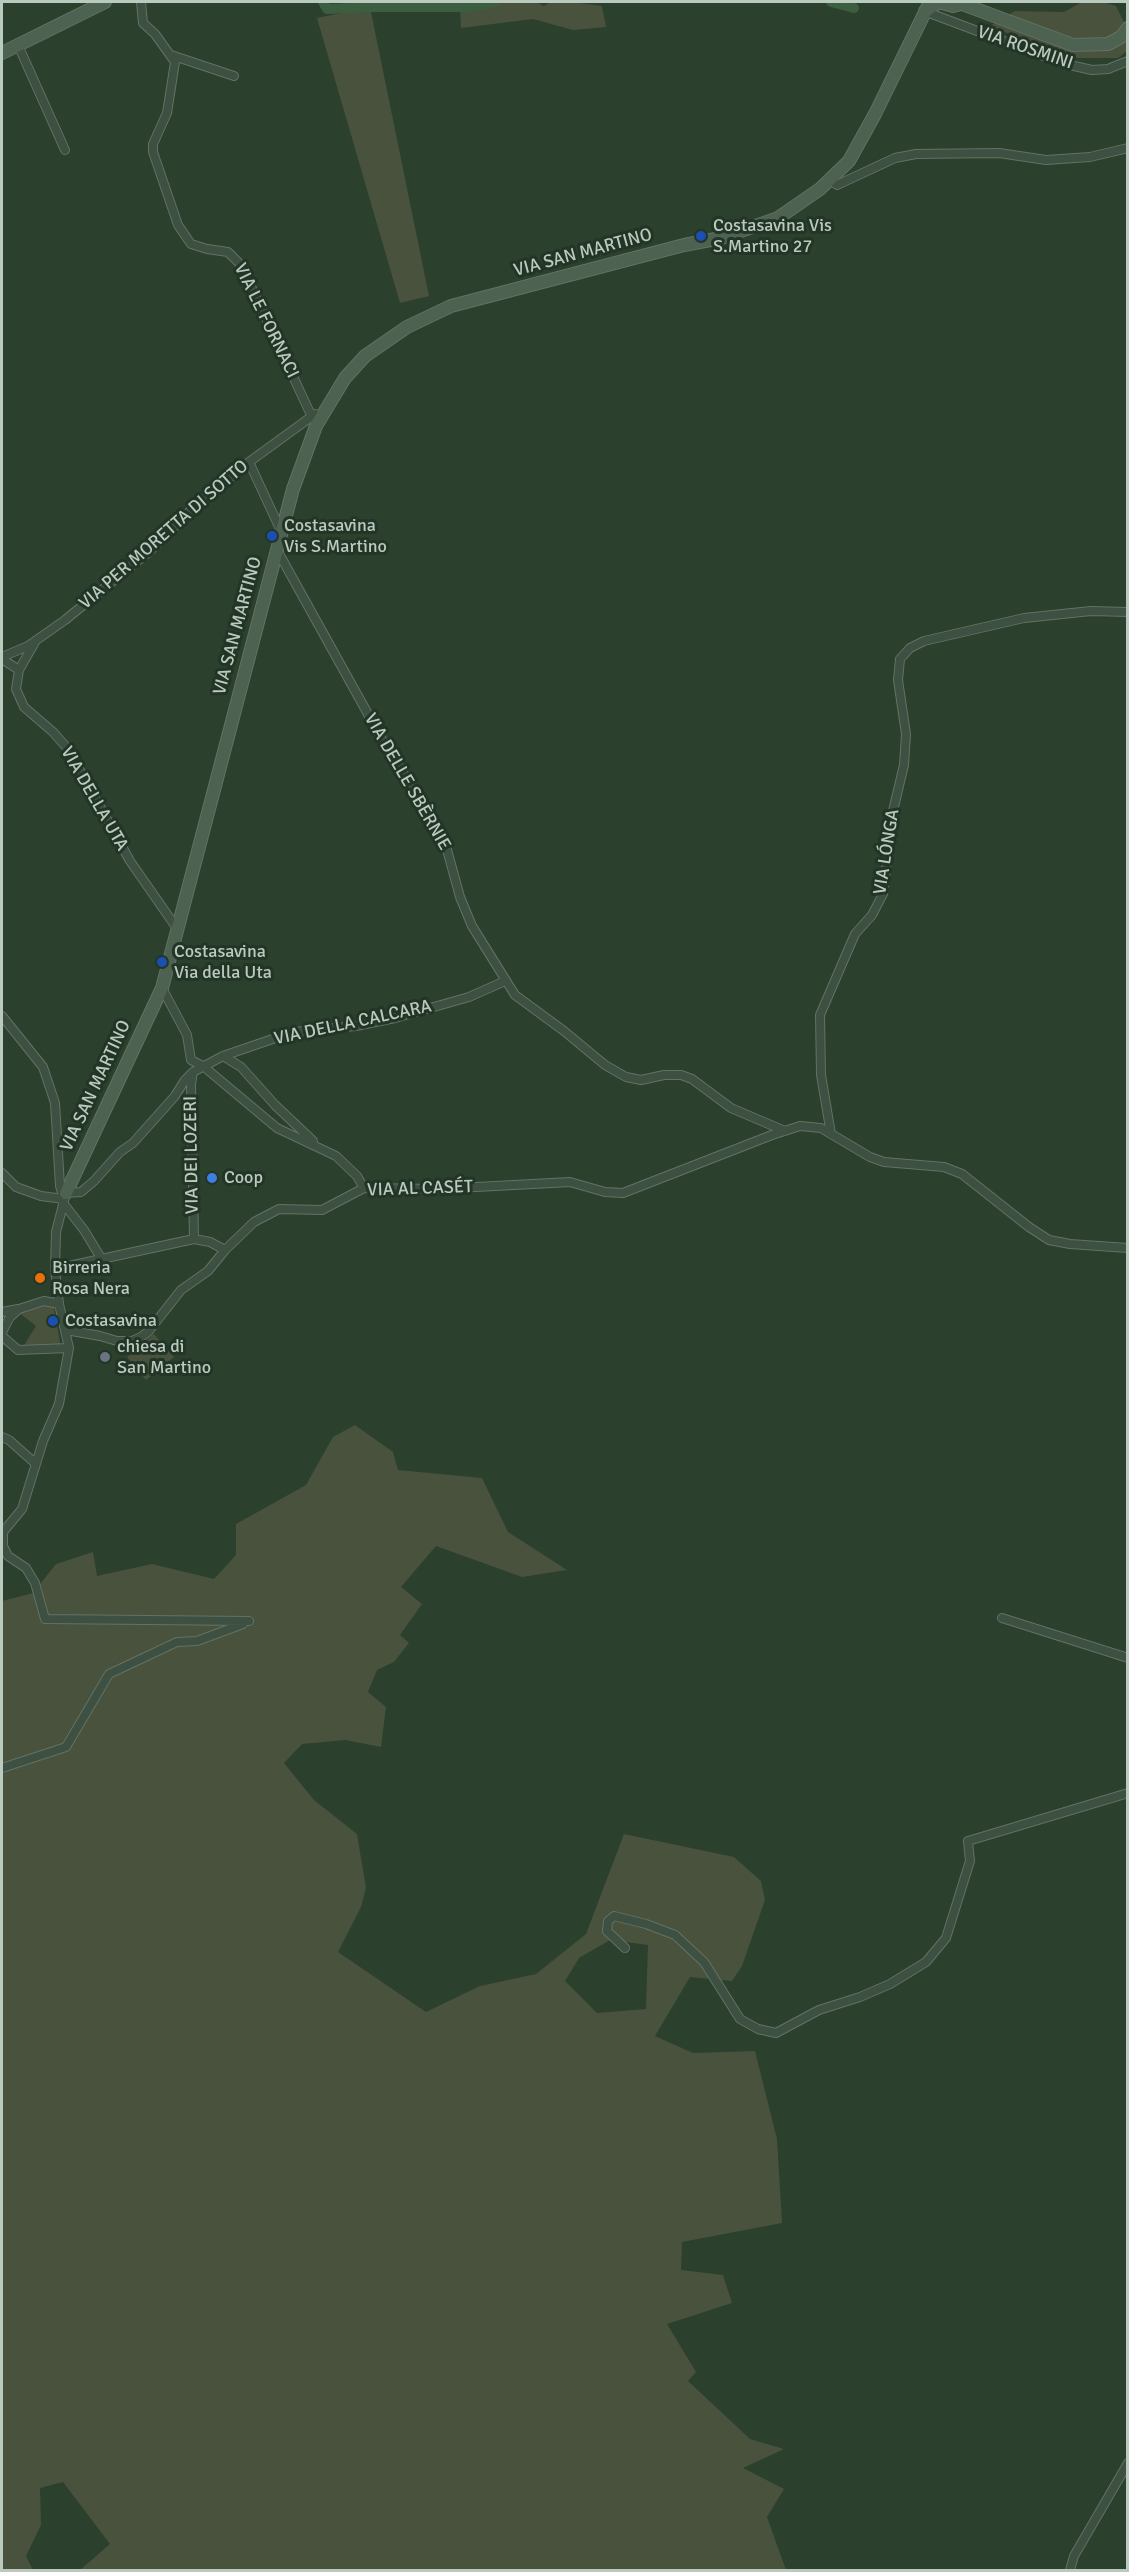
<!DOCTYPE html>
<html>
<head>
<meta charset="utf-8">
<style>
	body { margin:0 }
	#map { position:relative; width:1129px; height:2572px; overflow:hidden; background:#2b402d; font-family:Signika,sans-serif }
	canvas { display:block }
	.frame { position:absolute; inset:0; border:3px solid #bbcabe; pointer-events:none }
</style>
</head>
<body>
<div id="map">
<canvas width="1129" height="2572"></canvas>
<div class="frame"></div>
</div>
<script>
const c = document.querySelector('canvas').getContext('2d');
c.lineJoin = 'round';
function paint(path, color) { c.fillStyle = color; c.fill(path, 'evenodd'); }
const shape = rows => new Path2D(rows.map(r => 'M' + r).join(''));
function stroke(path, color, width, dash) { c.strokeStyle = color; c.lineWidth = width; c.lineCap = dash ? 'butt' : 'round'; c.setLineDash(dash || []); c.stroke(path); }
function label(font, color, halo, rows, align = 'center') {
  c.font = font + ' Signika,sans-serif'; c.lineWidth = 6; c.setLineDash([]); c.textBaseline = 'middle'; c.strokeStyle = halo; c.fillStyle = color; for (const [text, x, y, turn = 0] of rows) {
    c.save(); c.translate(x, y); c.rotate((+turn || 0) * Math.PI / 180); c.textAlign = isNaN(turn) ? turn : align; if (halo) c.strokeText(text, 0, 0); c.fillText(text, 0, 0); c.restore();
  }
}
paint(shape([
	[495,2,536,2,544,6,551,2,572,2,602,6,606,27,573,30,533,19,461,28,460,8],
	[1082,2,1103,2,1116,6,1127,28,1127,51,1118,58,1070,58,990,26,1015,11,1064,12],
	[370,7,429,296,400,303,317,18],
	[53,1303,61,1347,23,1347,36,1326,18,1312],
	[154,1334,174,1357,146,1380,127,1357],
	[355,1425,393,1452,398,1470,482,1478,508,1532,567,1570,522,1577,436,1546,401,1587,422,1604,400,1635,409,1643,394,1662,377,1670,368,1692,386,1707,381,1747,345,1740,302,1744,284,1763,314,1800,357,1834,366,1888,361,1907,338,1952,426,2012,480,1986,536,1974,586,1934,624,1834,734,1857,761,1881,765,1900,742,1966,732,1981,690,1977,655,2036,693,2053,755,2051,777,2139,782,2223,682,2242,681,2270,723,2275,732,2303,667,2324,696,2372,688,2381,750,2439,784,2449,743,2468,784,2489,767,2517,786,2570,80,2570,110,2544,63,2482,40,2488,41,2525,26,2556,33,2570,2,2570,2,1601,33,1593,56,1564,93,1552,97,1576,152,1564,214,1579,236,1555,236,1524,306,1485,333,1437],
	[610,1940,648,1945,646,2009,597,2013,565,1981,579,1958]
]), '#49523d');
stroke(shape([
	[323,2,327,9,373,7],
	[831,2,854,8],
	[370,7,465,7,495,2]
]), '#3b5e40', 10);
const street = shape([
	[141,2,143,23,155,34,175,62,167,113,153,144,153,152,178,225,191,244,207,249,228,252,241,265,311,415],
	[924,11,1065,64,1092,70,1108,69,1128,61],
	[18,45,65,150],
	[171,55,234,76],
	[830,180,837,185,895,158,916,154,999,153,1046,160,1090,157,1128,148],
	[249,462,281,531],
	[277,550,384,743,432,818,446,846,460,897,472,926,515,995,564,1031,605,1065,626,1077,641,1080,664,1075,681,1075,692,1079,731,1108,785,1131],
	[35,642,19,670,16,689,24,707,53,732,68,749,130,861,178,930],
	[2,657,28,646,65,620,151,550,194,507,249,462,315,414],
	[2,659,19,670],
	[162,988,187,1035,191,1060,203,1066,277,1128,336,1156,357,1176,364,1188],
	[2,1016,43,1067,55,1103,60,1186,64,1199,41,1196,16,1187,2,1173],
	[223,1056,241,1067,275,1105,313,1141],
	[193,1072,191,1084,194,1239],
	[831,1134,821,1075,820,1015,855,934,872,915,883,894,893,811,904,765,906,734,898,680,900,659,910,648,924,641,1024,618,1091,611,1128,612],
	[63,1203,84,1230,101,1258],
	[55,1269,194,1239,210,1242,225,1250],
	[2,1312,18,1309],
	[66,1330,100,1336,117,1341,132,1341,141,1337,148,1332,181,1290,208,1271,225,1250,254,1222,279,1209,322,1210,364,1188,439,1189,570,1182,605,1192,623,1193,772,1135,800,1126,821,1128,870,1157,884,1162,944,1167,962,1174,1029,1227,1049,1240,1070,1244,1128,1248],
	[2,1332,10,1317,19,1309,44,1301,59,1304],
	[2,1336,18,1350,69,1348],
	[2,1437,9,1440,36,1464],
	[1002,1618,1128,1658],
	[249,1621,45,1619,35,1583,26,1568,8,1556,3,1546,3,1532,22,1509,43,1441,59,1404,69,1348,59,1304,55,1269,56,1232,66,1193,81,1192,94,1181,120,1152,133,1143,175,1096,185,1080,193,1072,223,1056,293,1032,356,1026,395,1018,469,997,505,981],
	[2,1768,66,1747,109,1674,177,1642,197,1641,243,1624],
	[625,1948,607,1931,608,1921,614,1916,646,1924,675,1935,704,1962,740,2019,758,2029,776,2033,819,2010,860,1997,890,1984,926,1962,946,1938,970,1861,968,1841,1128,1793],
	[1070,2570,1074,2556,1128,2463]
]);
const secondary = shape([
	[962,4,1073,45,1108,44,1121,37,1128,28],
	[925,11,939,2,953,6,968,2],
	[2,53,105,2],
	[66,1193,162,988,293,489,316,426,345,378,365,356,407,327,451,306,684,245,721,238,778,218,820,189,849,161,875,114,930,2]
]);
stroke(street, '#627365', 10);
stroke(secondary, '#627365', 14);
stroke(street, '#3e5041', 8);
stroke(secondary, '#4d6251', 12);
for (const [x, y, r, color] of [
	[701,236,6,"#1a4fb4"],
	[272,536,6,"#1a4fb4"],
	[162,962,6,"#1a4fb4"],
	[212,1178,6,"#3f7fe0"],
	[40,1278,6,"#e8710a"],
	[53,1321,6,"#1a4fb4"],
	[105,1357,6,"#6b7280"]
]) { const dot = new Path2D(); dot.arc(x, y, r, 0, 2 * Math.PI); c.fillStyle = color; c.fill(dot); stroke(dot, '#233526', 2); }
label('18px', '#bbcabe', '#233526', [
	["VIA ROSMINI",1025,48,19],
	["VIA SAN MARTINO",583,253,-15],
	["VIA LE FORNACI",266,321,64],
	["VIA PER MORETTA DI SOTTO",164,535,-41],
	["VIA SAN MARTINO",238,626,-75],
	["VIA DELLE SBÈRNIE",407,782,60],
	["VIA DELLA UTA",94,799,60],
	["VIA LÓNGA",887,852,-81],
	["VIA DELLA CALCARA",353,1023,-12],
	["VIA SAN MARTINO",96,1086,-65],
	["VIA DEI LOZERI",192,1155,-91],
	["VIA AL CASÉT",420,1189,-2]
]);
label('18px', '#bbcabe', '#233526', [
	["Costasavina Vis",713,226],
	["S.Martino 27",713,247],
	["Costasavina",284,526],
	["Vis S.Martino",284,547],
	["Costasavina",174,952],
	["Via della Uta",174,973],
	["Coop",224,1178],
	["Birreria",52,1268],
	["Rosa Nera",52,1289],
	["Costasavina",65,1321],
	["chiesa di",117,1347],
	["San Martino",117,1368]
], 'left');
</script>
</body>
</html>
